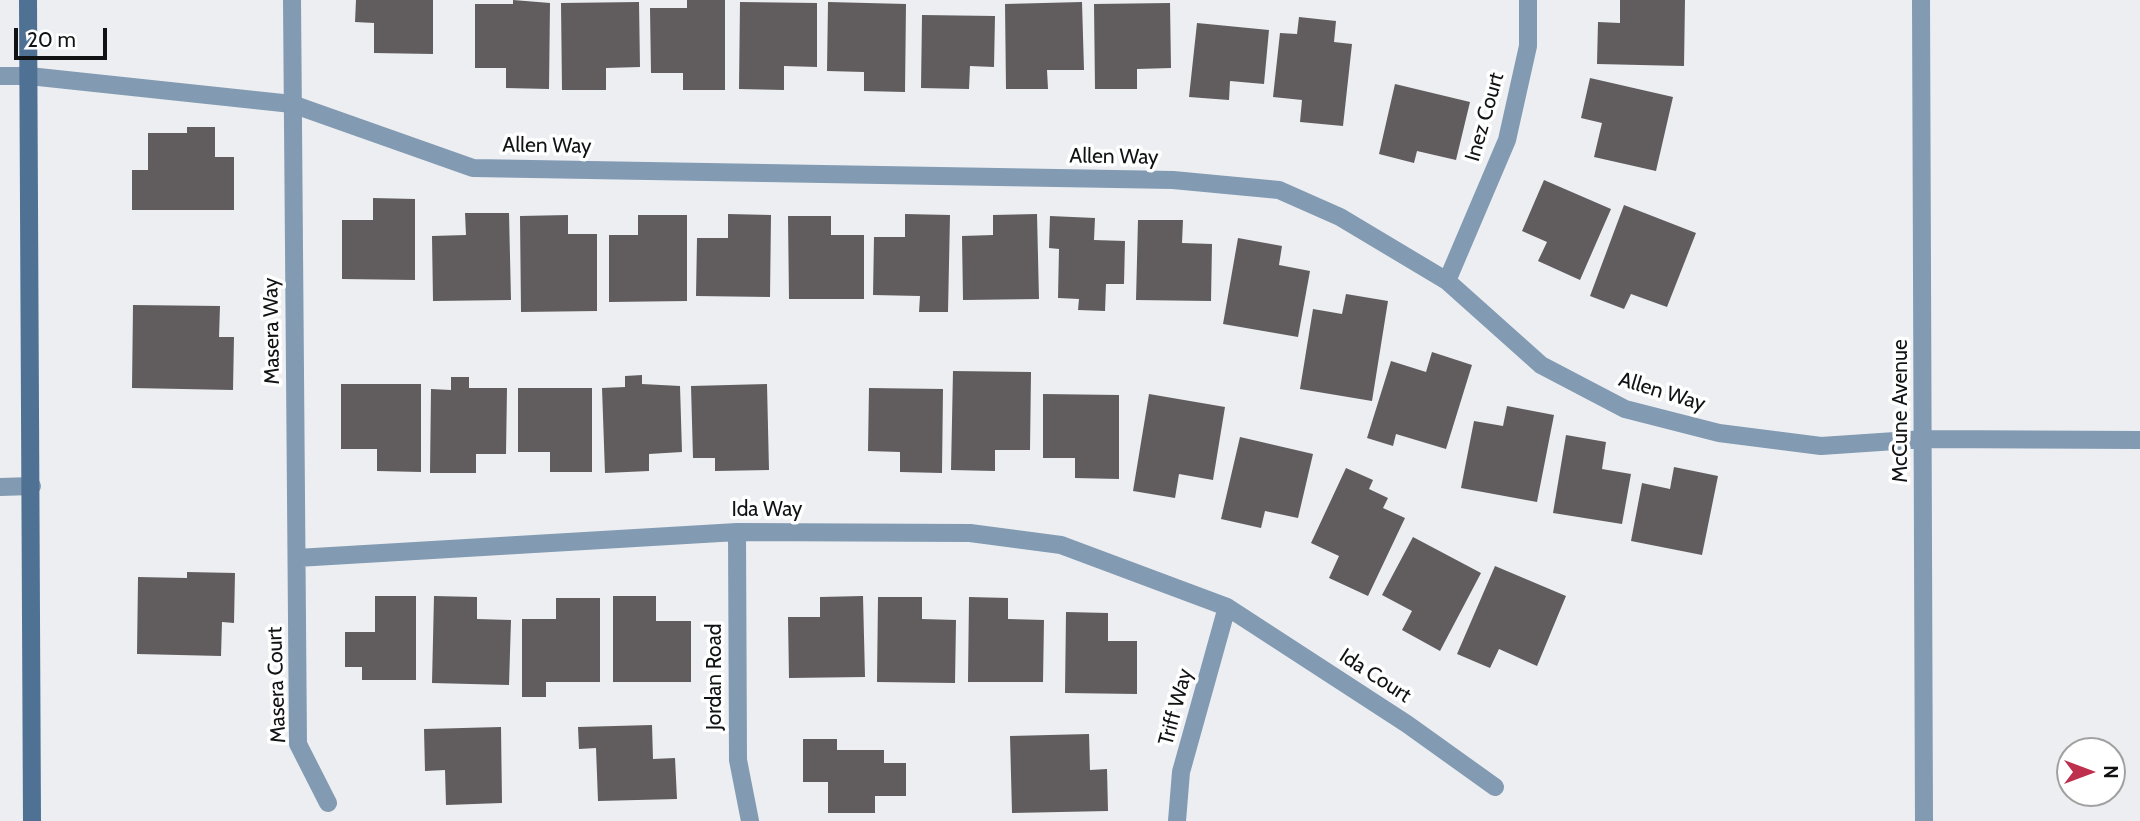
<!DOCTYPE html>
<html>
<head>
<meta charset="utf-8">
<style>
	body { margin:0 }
	#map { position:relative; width:2140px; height:821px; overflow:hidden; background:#eceef1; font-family:Cabin,sans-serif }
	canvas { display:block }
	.north { position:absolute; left:2056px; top:737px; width:70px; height:70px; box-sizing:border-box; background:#fff; border:2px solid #a0a0a1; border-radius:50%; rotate:90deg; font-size:19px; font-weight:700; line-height:28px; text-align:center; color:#111213 }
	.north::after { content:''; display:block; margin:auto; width:24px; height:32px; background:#be2e4d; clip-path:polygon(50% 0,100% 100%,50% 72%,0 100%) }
	.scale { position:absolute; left:14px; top:28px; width:93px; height:32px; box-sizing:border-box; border:4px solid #111213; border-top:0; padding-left:9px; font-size:21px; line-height:24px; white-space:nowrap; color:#111213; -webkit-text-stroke:5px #fff; paint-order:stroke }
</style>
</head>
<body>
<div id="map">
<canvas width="2140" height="821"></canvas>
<div class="north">N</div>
<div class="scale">20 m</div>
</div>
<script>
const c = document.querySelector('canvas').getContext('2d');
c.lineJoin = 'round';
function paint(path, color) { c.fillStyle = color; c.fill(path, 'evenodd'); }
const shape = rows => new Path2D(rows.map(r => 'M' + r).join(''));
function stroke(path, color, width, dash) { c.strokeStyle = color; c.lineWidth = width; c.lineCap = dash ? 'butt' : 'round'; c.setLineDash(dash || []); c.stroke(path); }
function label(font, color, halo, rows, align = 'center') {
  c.font = font + ' Cabin,sans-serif'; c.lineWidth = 7; c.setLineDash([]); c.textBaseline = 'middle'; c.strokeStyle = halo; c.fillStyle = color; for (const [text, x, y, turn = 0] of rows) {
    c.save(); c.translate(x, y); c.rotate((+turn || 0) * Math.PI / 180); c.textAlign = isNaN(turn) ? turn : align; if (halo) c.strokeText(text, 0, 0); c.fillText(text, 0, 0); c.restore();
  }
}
paint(shape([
	[356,0,433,0,433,54,374,53,374,23,355,22],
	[513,0,550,3,549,89,506,88,506,68,475,68,475,4,513,4],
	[687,0,725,0,725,90,683,90,683,73,651,73,650,8,687,8],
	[1620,0,1685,0,1684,66,1597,64,1598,22,1620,23],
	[639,2,640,67,606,68,606,90,562,90,561,3],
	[740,2,817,3,817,67,784,66,784,90,739,89],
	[828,2,906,4,905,92,864,91,864,72,827,71],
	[1082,2,1084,70,1047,70,1048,89,1006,89,1005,4],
	[1170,3,1171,68,1137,69,1137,89,1095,89,1094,4],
	[922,15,995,16,994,67,970,66,969,89,921,88],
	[1299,17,1336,21,1334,42,1352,44,1343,126,1300,122,1302,100,1273,97,1280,33,1297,34],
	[1197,23,1269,30,1264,84,1230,81,1229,100,1189,97],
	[1590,78,1673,97,1656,171,1594,157,1602,123,1581,118],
	[1395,84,1470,102,1456,160,1417,151,1414,163,1379,154],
	[187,127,215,127,215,157,234,157,234,210,132,210,132,170,148,170,148,133,187,133],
	[1544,180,1611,209,1580,280,1538,261,1547,242,1522,231],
	[373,198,415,199,415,280,342,279,342,220,373,220],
	[1624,205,1696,233,1667,307,1631,294,1624,309,1590,296],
	[465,213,509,213,511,300,433,301,432,236,466,235],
	[728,214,771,215,770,297,696,296,697,238,728,238],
	[905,214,950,215,948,312,919,312,920,296,873,295,874,237,905,237],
	[1037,214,1039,299,963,300,962,236,993,235,993,215],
	[568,215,568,234,597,234,597,311,521,312,520,216],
	[638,215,687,215,687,301,609,302,609,235,638,235],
	[788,216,831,216,831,235,864,235,864,299,789,299],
	[1050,216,1095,218,1094,240,1125,241,1124,284,1106,284,1105,311,1078,310,1079,299,1058,298,1059,249,1049,248],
	[1138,220,1183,220,1182,243,1212,244,1211,301,1136,300],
	[1238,238,1282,246,1279,265,1310,271,1298,337,1223,324],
	[1346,294,1388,301,1372,401,1300,389,1313,309,1342,314],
	[133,305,220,306,219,337,234,337,233,390,132,388],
	[1432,352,1472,365,1446,449,1396,434,1393,446,1367,438,1391,361,1426,372],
	[953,371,1031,372,1030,450,995,450,995,471,951,470],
	[642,375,642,384,680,386,682,452,649,454,649,471,605,473,602,388,625,387,625,376],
	[451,377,469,377,469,388,507,388,506,454,476,454,476,473,430,473,431,389,451,390],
	[341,384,421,384,421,472,377,471,377,449,341,449],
	[767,384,769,470,715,471,715,458,693,458,691,386],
	[518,388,592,388,592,472,550,472,550,452,518,452],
	[869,388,943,389,942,473,900,472,900,452,868,451],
	[1043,394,1119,395,1119,479,1075,478,1075,458,1043,458],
	[1149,394,1225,407,1213,480,1179,474,1175,498,1133,491],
	[1507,406,1554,415,1537,502,1461,488,1474,421,1503,426],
	[1566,435,1606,442,1602,469,1631,474,1622,524,1553,513],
	[1240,437,1313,454,1298,518,1265,511,1261,528,1221,519],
	[1674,467,1718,476,1702,555,1631,541,1642,483,1670,489],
	[1346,468,1373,480,1369,489,1388,498,1383,508,1405,518,1368,596,1329,578,1339,556,1311,543],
	[1413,537,1481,573,1440,651,1402,630,1412,611,1382,595],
	[1495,566,1566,596,1537,666,1499,649,1490,668,1457,654],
	[187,572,235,573,234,623,222,622,221,656,137,654,138,577,187,578],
	[375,596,416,596,416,680,362,680,362,667,345,667,345,632,375,632],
	[434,596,477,597,477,619,511,620,509,685,432,683],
	[613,596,656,596,656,621,691,621,691,682,613,682],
	[863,596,865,677,789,678,788,617,820,617,820,597],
	[878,597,922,597,922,619,956,620,955,683,877,682],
	[969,597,1008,598,1008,619,1044,620,1043,682,968,682],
	[556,598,600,598,600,682,546,682,546,697,522,697,522,619,556,619],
	[1066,612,1108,613,1108,641,1137,641,1137,694,1065,693],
	[652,725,653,759,675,758,677,799,598,801,596,748,579,749,578,727],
	[501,727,502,803,446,805,445,770,425,771,424,729],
	[1089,734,1090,770,1107,769,1108,811,1012,813,1010,736],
	[803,739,837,739,837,750,884,750,884,763,906,763,906,796,875,796,875,813,828,813,828,782,803,782]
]), '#615d5e');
stroke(shape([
	[292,0,298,744,328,803],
	[1921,0,1924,821],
	[0,76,29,76,292,104,473,168,1173,180,1279,190,1340,217,1447,281,1541,365,1625,409,1719,433,1821,446,1925,439,2140,440],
	[1447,281,1507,140,1528,46,1528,0],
	[0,487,32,486],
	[737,532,738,760,750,821],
	[297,558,737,532,970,533,1061,545,1227,607,1407,724,1495,787],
	[1177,821,1181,772,1227,607]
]), '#829ab2', 18);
stroke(shape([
	[28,0,32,821]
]), '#4e7194', 18);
label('21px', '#111213', '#fff', [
	["Inez Court",1485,117,-74],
	["Allen Way",547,146,1],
	["Allen Way",1114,157,1],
	["Masera Way",272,331,-91],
	["Allen Way",1662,392,17],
	["McCune Avenue",1901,411,-90],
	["Ida Way",767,510],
	["Ida Court",1375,676,33],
	["Jordan Road",715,677,-90],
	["Masera Court",277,685,-92],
	["Triff Way",1176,707,-75]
]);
</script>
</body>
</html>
